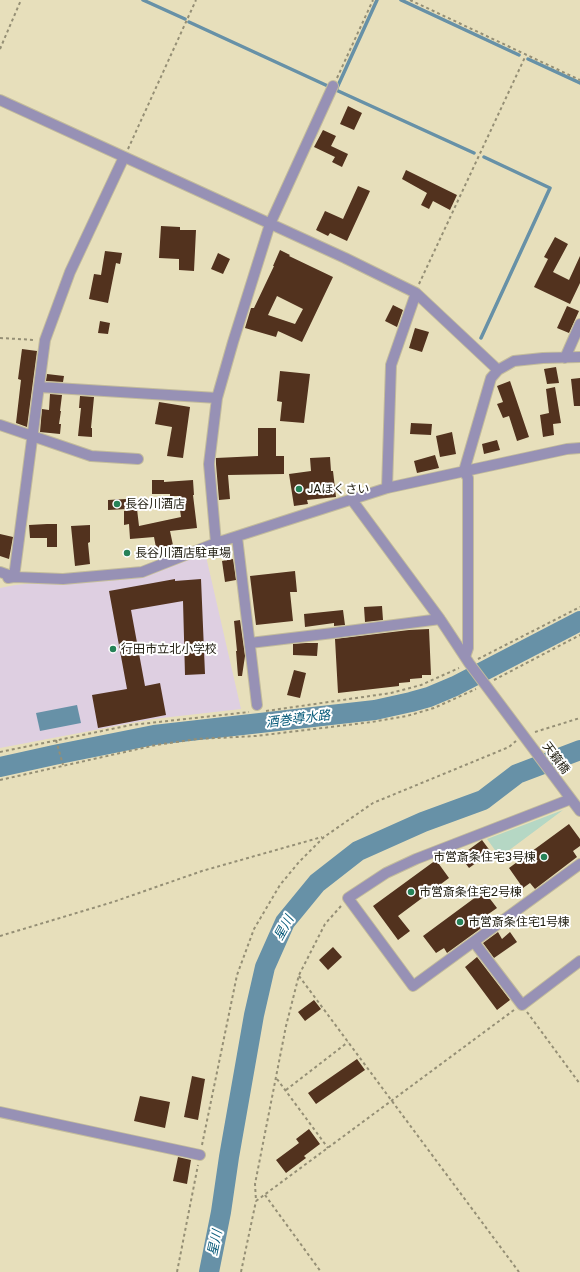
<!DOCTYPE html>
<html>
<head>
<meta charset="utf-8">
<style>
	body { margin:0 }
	canvas { display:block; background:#e7dfbb }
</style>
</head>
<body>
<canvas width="580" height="1272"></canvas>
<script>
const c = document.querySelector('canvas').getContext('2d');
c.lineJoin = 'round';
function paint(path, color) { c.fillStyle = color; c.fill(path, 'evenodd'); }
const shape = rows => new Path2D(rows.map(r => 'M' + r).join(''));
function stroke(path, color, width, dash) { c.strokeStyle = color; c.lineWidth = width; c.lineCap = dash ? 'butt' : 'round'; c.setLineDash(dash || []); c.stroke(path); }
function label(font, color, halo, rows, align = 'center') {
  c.font = font + ' "Golos Text","Noto Sans JP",sans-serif'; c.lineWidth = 4; c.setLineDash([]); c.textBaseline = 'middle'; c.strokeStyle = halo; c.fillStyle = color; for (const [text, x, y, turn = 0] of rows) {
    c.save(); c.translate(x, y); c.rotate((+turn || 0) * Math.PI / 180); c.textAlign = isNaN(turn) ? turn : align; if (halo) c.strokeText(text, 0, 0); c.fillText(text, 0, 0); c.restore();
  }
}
paint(shape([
	[205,552,241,709,153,719,0,748,0,588,15,585,146,573]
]), '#decfe1');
paint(shape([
	[563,810,500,857,487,839]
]), '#b5d7c4');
paint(shape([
	[77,705,81,723,40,731,36,713]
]), '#6791a7');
stroke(shape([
	[143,0,185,19],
	[377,0,336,90,474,153],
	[401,0,519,55],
	[189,22,330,87],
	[528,59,580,83],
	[481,338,550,188,484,157]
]), '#6791a7', 3.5);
stroke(shape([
	[0,767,54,755,154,735,375,710,411,702,429,697,455,686,580,621],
	[209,1272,221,1212,229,1157,254,1015,265,967,285,922,317,883,358,851,423,822,483,800,517,774,580,750]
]), '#6791a7', 20);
paint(shape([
	[348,106,362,113,354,130,340,124],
	[323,130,336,136,331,146,348,154,342,167,332,162,335,157,314,147],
	[406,170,457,195,450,210,433,201,429,209,421,205,427,193,402,179],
	[358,186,370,191,347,241,330,233,328,236,316,230,325,211,343,219],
	[161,226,180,227,180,230,196,230,194,271,179,270,179,259,159,258],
	[555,237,568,244,553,272,569,280,580,256,580,283,570,304,534,287,548,259,544,257],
	[280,250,290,255,289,256,333,277,302,342,278,331,276,337,245,328,251,308,254,308,274,266,273,266],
	[277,296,303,309,295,324,268,315],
	[105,251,122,253,120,264,116,263,108,303,89,299,94,274,101,275],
	[218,253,230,259,223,274,211,269],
	[393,305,403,310,397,327,385,321],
	[567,306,579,311,569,333,557,328],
	[100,321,110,323,108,334,98,333],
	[415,328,429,332,422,352,409,348],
	[22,349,37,351,27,427,16,423,21,380,18,379],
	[556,367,559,383,547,384,544,369],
	[280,371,310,374,304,423,280,421,282,402,277,401],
	[47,374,64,376,63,382,46,381],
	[580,378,580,406,574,406,571,379],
	[510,381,529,437,517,441,509,416,503,418,497,404,503,402,497,386],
	[555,387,561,423,553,424,554,435,543,437,540,415,549,413,546,389],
	[50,394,62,395,60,411,61,411,59,424,61,424,60,434,40,432,42,409,49,410],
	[80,396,94,397,91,428,92,428,92,437,78,436,81,408,79,408],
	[159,402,190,407,183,458,167,456,172,427,155,424],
	[411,423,432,424,431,435,410,434],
	[258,428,276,428,276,456,284,456,284,474,228,475,230,499,219,500,216,464,216,458,258,456],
	[452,432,456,454,440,457,436,436],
	[497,440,500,450,484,454,482,444],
	[435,455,439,468,417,473,414,461],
	[330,457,331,471,333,471,336,497,307,500,308,504,294,506,289,474,311,471,310,458],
	[152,480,164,480,164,482,193,480,194,495,193,495,197,528,170,531,174,550,157,553,154,537,130,539,129,524,124,525,124,511,137,509,139,526,181,517,178,496,170,496,170,494,152,494],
	[126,499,127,509,108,510,108,500],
	[47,524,57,524,57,547,47,547,47,538,30,538,29,525],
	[90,525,90,542,88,543,90,564,75,566,71,526],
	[0,534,13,537,9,559,0,556],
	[233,559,236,580,225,582,222,561],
	[295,571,297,592,290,592,293,621,256,625,250,576],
	[175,579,175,581,201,579,205,674,185,675,183,601,131,610,145,686,160,683,166,715,98,728,92,695,127,689,109,591],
	[382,606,383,620,365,622,364,607],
	[343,610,345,625,334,626,334,623,305,627,304,614],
	[240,620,245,656,242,676,238,676,236,651,237,651,234,621],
	[429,629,431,675,422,675,422,678,410,679,410,682,399,683,399,686,338,693,335,639,409,630],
	[306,643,318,643,317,656,293,655,293,644],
	[294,670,306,673,300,698,287,695],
	[569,824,580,839,580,846,573,851,577,857,535,889,530,883,523,888,509,868],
	[482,840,491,852,469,868,460,856],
	[436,860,449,878,398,916,410,931,398,940,373,906],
	[484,891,497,908,487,915,491,921,447,953,444,948,436,953,423,936],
	[498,932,502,939,510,932,517,942,494,958,483,943],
	[333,947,342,957,328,970,319,960],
	[477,957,510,1000,497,1010,465,967],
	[314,1000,321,1009,305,1021,298,1012],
	[357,1059,365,1070,316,1104,308,1093],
	[192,1076,205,1079,198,1120,184,1117],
	[140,1096,170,1102,165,1128,134,1121],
	[309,1129,320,1144,304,1156,306,1158,286,1173,276,1160,299,1143,296,1139],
	[178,1157,191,1160,187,1184,173,1181]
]), '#52321e');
const minor = shape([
	[0,100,345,258,416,293,498,370],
	[565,358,580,324],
	[40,387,217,398],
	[0,425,91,456,138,459],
	[387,488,391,365,416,293],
	[352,500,440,619,469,663,580,811],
	[237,537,257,705],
	[216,543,209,464,217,398,233,342,270,224,333,86],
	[0,572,14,577,63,579,142,572,216,543,387,488,567,449,580,448],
	[8,578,14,577,45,340,70,272,124,157],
	[250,643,333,633,440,619],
	[465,657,468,648,468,478,464,471,491,378,498,370,514,361,543,358,580,357],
	[571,799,416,859,386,873,348,898,413,986,580,864],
	[474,942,522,1005,580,961],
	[0,1112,200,1155]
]);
stroke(minor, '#c3bc9c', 12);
stroke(shape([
	[410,0,580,80],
	[0,49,21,0],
	[337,78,373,0],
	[128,149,196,0],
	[419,284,526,55],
	[0,338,35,340],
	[478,659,580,607],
	[494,680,580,635],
	[266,711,391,693,421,685,459,668],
	[535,732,580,718],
	[56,740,63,765],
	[0,752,131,725,249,712],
	[0,780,156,745,197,739,256,736,372,722,407,716,434,708,476,689],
	[341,906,325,924,299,975,286,1026,255,1184,256,1201,514,1010],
	[0,936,113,902,202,871,322,837],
	[299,976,519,1272],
	[527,1012,580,1084],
	[277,1079,328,1148],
	[286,1090,348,1042],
	[202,1145,237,975,254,929,280,885,299,862,324,837,373,803,509,747,516,741],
	[265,1195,321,1272],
	[177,1272,198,1165],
	[241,1272,256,1201]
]), '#958f75', 2, [3, 3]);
stroke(minor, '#9791b5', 10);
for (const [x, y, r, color] of [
	[299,489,4,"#268258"],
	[117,504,4,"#268258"],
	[127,553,4,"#268258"],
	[113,649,4,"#268258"],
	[544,857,4,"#268258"],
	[411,892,4,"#268258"],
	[460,922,4,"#268258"]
]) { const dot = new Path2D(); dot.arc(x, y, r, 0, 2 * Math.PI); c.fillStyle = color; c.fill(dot); stroke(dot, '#fff', 1.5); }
label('12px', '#1f1c0f', '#fff', [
	["JAほくさい",307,489],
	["長谷川酒店",125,504],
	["長谷川酒店駐車場",135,553],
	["行田市立北小学校",121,649],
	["市営斎条住宅3号棟",536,857,"right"],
	["市営斎条住宅2号棟",419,892],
	["市営斎条住宅1号棟",468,922]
], 'left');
label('12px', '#1f1c0f', '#fff', [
	["天籟橋",556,758,53]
]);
label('italic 13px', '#085b7a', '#fff', [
	["酒巻導水路",298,719,-7],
	["星川",284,928,-61],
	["星川",215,1243,-78]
]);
</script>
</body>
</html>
